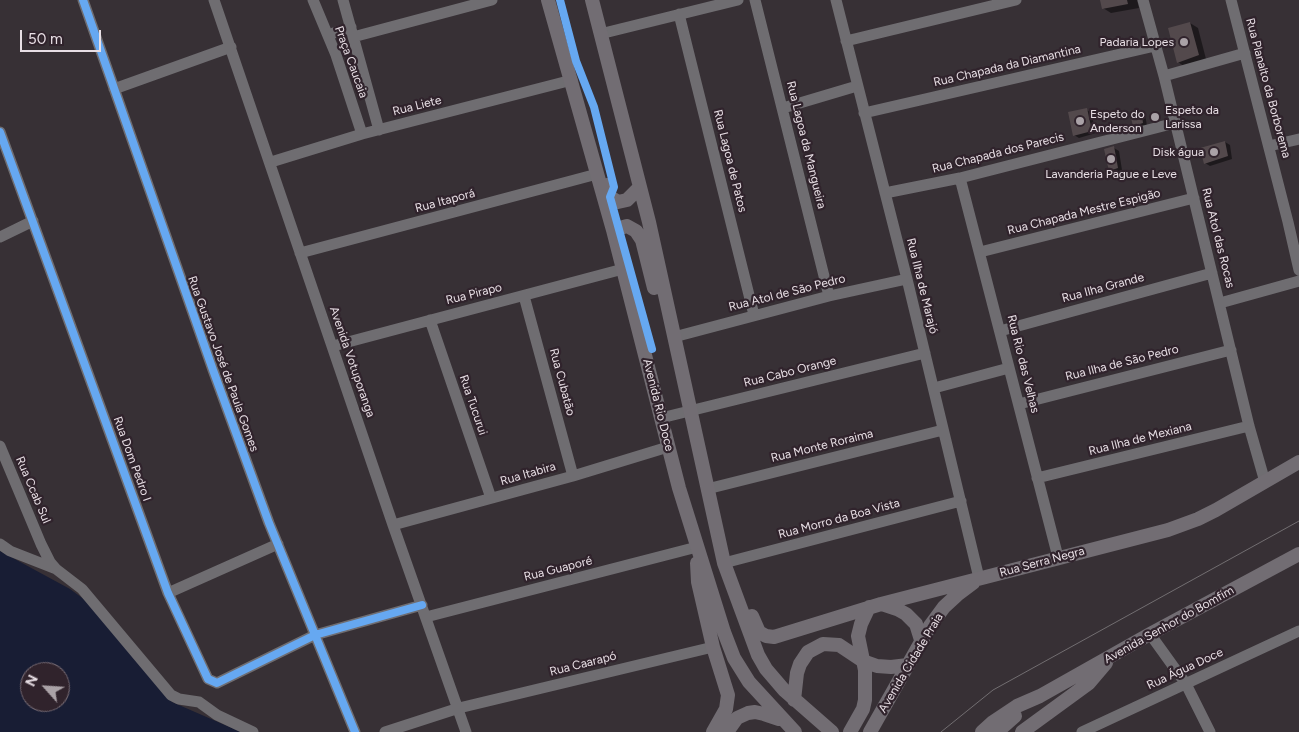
<!DOCTYPE html>
<html>
<head>
<meta charset="utf-8">
<style>
	body { margin:0 }
	#map { position:relative; width:1299px; height:732px; overflow:hidden; background:#373035; font-family:Figtree,sans-serif }
	canvas { display:block }
	.north { position:absolute; left:20px; top:662px; width:50px; height:50px; box-sizing:border-box; background:#30232c; border:1px solid #7a6e76; border-radius:50%; rotate:296deg; font-size:14px; font-weight:700; line-height:20px; text-align:center; color:#e8dfe5 }
	.north::after { content:''; display:block; margin:auto; width:18px; height:22px; background:#aaa2a7; clip-path:polygon(50% 0,100% 100%,50% 72%,0 100%) }
	.scale { position:absolute; left:20px; top:30px; width:81px; height:22px; box-sizing:border-box; border:2px solid #e8dfe5; border-top:0; padding-left:6px; font-size:15px; line-height:18px; white-space:nowrap; color:#e8dfe5; -webkit-text-stroke:4px #30232c; paint-order:stroke }
</style>
</head>
<body>
<div id="map">
<canvas width="1299" height="732"></canvas>
<div class="north">N</div>
<div class="scale">50 m</div>
</div>
<script>
const c = document.querySelector('canvas').getContext('2d');
c.lineJoin = 'round';
function paint(path, color) { c.fillStyle = color; c.fill(path, 'evenodd'); }
const shape = rows => new Path2D(rows.map(r => 'M' + r).join(''));
function stroke(path, color, width, dash) { c.strokeStyle = color; c.lineWidth = width; c.lineCap = dash ? 'butt' : 'round'; c.setLineDash(dash || []); c.stroke(path); }
function label(font, color, halo, rows, align = 'center') {
  c.font = font + ' Figtree,sans-serif'; c.lineWidth = 4.5; c.setLineDash([]); c.textBaseline = 'middle'; c.strokeStyle = halo; c.fillStyle = color; for (const [text, x, y, turn = 0] of rows) {
    c.save(); c.translate(x, y); c.rotate((+turn || 0) * Math.PI / 180); c.textAlign = isNaN(turn) ? turn : align; if (halo) c.strokeText(text, 0, 0); c.fillText(text, 0, 0); c.restore();
  }
}
paint(shape([
	[0,551,70,589,89,603,172,702,241,732,0,732],
	[30,672,60,672,60,702,30,702]
]), '#181d34');
paint(shape([
	[1101,0,1137,0,1139,8,1111,13,1103,8],
	[1190,23,1198,28,1206,59,1185,67,1178,62],
	[1086,110,1091,112,1096,133,1079,138,1074,135],
	[1141,112,1145,114,1147,126,1139,128,1134,125],
	[1225,142,1230,145,1232,159,1210,166,1205,163],
	[1114,148,1119,151,1122,170,1115,173,1110,170]
]), '#0007');
paint(shape([
	[1100,0,1127,0,1128,4,1102,9],
	[1190,22,1199,55,1177,63,1168,28],
	[1087,108,1092,131,1073,136,1068,112],
	[1141,110,1143,123,1133,126,1130,114],
	[1225,141,1228,156,1204,164,1200,148],
	[1114,146,1118,168,1109,171,1104,149]
]), '#53494c');
stroke(shape([
	[83,0,213,370,269,523,355,732],
	[214,0,393,525,466,732],
	[313,0,336,55,362,134],
	[343,0,379,130],
	[755,0,829,296],
	[836,0,907,279,979,578],
	[1143,0,1164,76,1249,426,1265,482],
	[1231,0,1288,222,1299,270],
	[679,14,754,315],
	[600,34,738,0],
	[328,35,351,27],
	[353,37,492,0],
	[846,41,1016,0],
	[1164,76,1245,53],
	[114,89,231,47],
	[783,108,857,86],
	[864,113,1155,46],
	[0,132,168,593,208,679,217,683,315,635,422,605],
	[1269,146,1299,139],
	[271,162,362,134,572,80],
	[960,178,1058,557],
	[885,193,960,178,1175,123],
	[0,237,33,221],
	[980,252,1194,198],
	[300,253,597,174],
	[524,296,573,476],
	[1220,303,1299,281],
	[430,320,491,498],
	[1000,331,1212,273],
	[674,337,829,296,907,279],
	[333,346,623,269],
	[934,388,1009,368],
	[1019,404,1231,350],
	[661,418,925,353],
	[0,446,41,544,50,562,56,569,82,589,171,695,179,699,199,702,217,715,253,732],
	[1037,478,1249,426],
	[707,489,943,430],
	[393,525,573,476,668,447],
	[0,544,10,551,56,569],
	[724,563,961,501],
	[168,593,278,544],
	[426,617,697,547],
	[1150,634,1186,684,1210,732],
	[385,732,459,708,713,647],
	[1082,732,1299,631]
]), '#6f6d71', 11);
stroke(shape([
	[548,0,613,230,679,488,724,632,734,658,749,682,795,732],
	[592,0,649,222,724,563,758,655,766,669,784,690,832,732],
	[607,185,610,197,618,202,627,200,640,187],
	[613,230,627,226,636,231,642,240,654,288],
	[697,563,698,582,713,647,728,695,726,709,713,732],
	[882,604,897,609,906,614,916,624,921,640],
	[752,616,759,632,766,636,774,637,881,604,1168,530,1198,519,1216,510,1299,462],
	[794,700,797,673,800,664,808,652,823,644,839,645,863,661,877,666,891,667,908,665],
	[727,732,737,718,748,713,755,712,764,714,779,719],
	[850,732,863,709,865,700,865,670,858,636,861,624,869,607],
	[870,732,930,626,944,607,957,595,973,583],
	[982,732,993,722,1017,706,1040,696,1150,634,1299,554],
	[997,732,1015,716],
	[1022,732,1089,683,1106,663]
]), '#726d73', 14);
stroke(shape([
	[941,732,993,690,1299,521]
]), '#726e71', 1);
stroke(shape([
	[83,0,213,370,269,523,355,732],
	[560,0,576,61,594,107,614,187,610,197,652,349],
	[0,132,168,593,208,679,217,683,315,635,422,605]
]), '#66a8f1', 8);
for (const [x, y, r, color] of [
	[1184,42,5,"#aaa2a7"],
	[1155,117,5,"#aaa2a7"],
	[1080,121,5,"#aaa2a7"],
	[1214,152,5,"#aaa2a7"],
	[1111,159,5,"#aaa2a7"]
]) { const dot = new Path2D(); dot.arc(x, y, r, 0, 2 * Math.PI); c.fillStyle = color; c.fill(dot); stroke(dot, '#30232c', 2); }
label('12px', '#e8dfe5', '#30232c', [
	["Padaria Lopes",1174,42],
	["Espeto da",1165,110,"left"],
	["Larissa",1165,124,"left"],
	["Espeto do",1090,114,"left"],
	["Anderson",1090,128,"left"],
	["Disk água",1204,152],
	["Lavanderia Pague e Leve",1111,174,"center"]
], 'right');
label('12px', '#e8dfe5', '#30232c', [
	["Praça Caucaia",351,62,70],
	["Rua Chapada da Diamantina",1007,66,-13],
	["Rua Planalto da Borborema",1268,88,75],
	["Rua Liete",417,106,-14],
	["Rua Lagoa da Mangueira",806,145,76],
	["Rua Chapada dos Parecis",998,153,-14],
	["Rua Lagoa de Patos",730,161,76],
	["Rua Itaporá",445,201,-15],
	["Rua Chapada Mestre Espigão",1084,212,-14],
	["Rua Atol das Rocas",1218,238,76],
	["Rua Ilha de Marajó",922,286,76],
	["Rua Ilha Grande",1103,288,-15],
	["Rua Atol de São Pedro",787,293,-14],
	["Rua Pirapo",474,294,-14],
	["Avenida Votuporanga",352,362,71],
	["Rua Ilha de São Pedro",1122,363,-14],
	["Rua Gustavo José de Paula Gomes",223,364,70],
	["Rua Rio das Velhas",1023,364,76],
	["Rua Cabo Orange",790,372,-14],
	["Rua Cubatão",562,382,75],
	["Rua Tucurui",473,405,71],
	["Avenida Rio Doce",658,405,76],
	["Rua Ilha de Mexiana",1140,439,-14],
	["Rua Monte Roraima",822,446,-14],
	["Rua Dom Pedro I",132,459,70],
	["Rua Itabira",528,474,-16],
	["Rua Ccab Sul",33,490,67],
	["Rua Morro da Boa Vista",839,519,-15],
	["Rua Serra Negra",1042,562,-15],
	["Rua Guaporé",558,569,-14],
	["Avenida Senhor do Bomfim",1169,625,-29],
	["Avenida Cidade Praia",911,663,-59],
	["Rua Caarapó",583,664,-14],
	["Rua Água Doce",1185,669,-25]
]);
</script>
</body>
</html>
